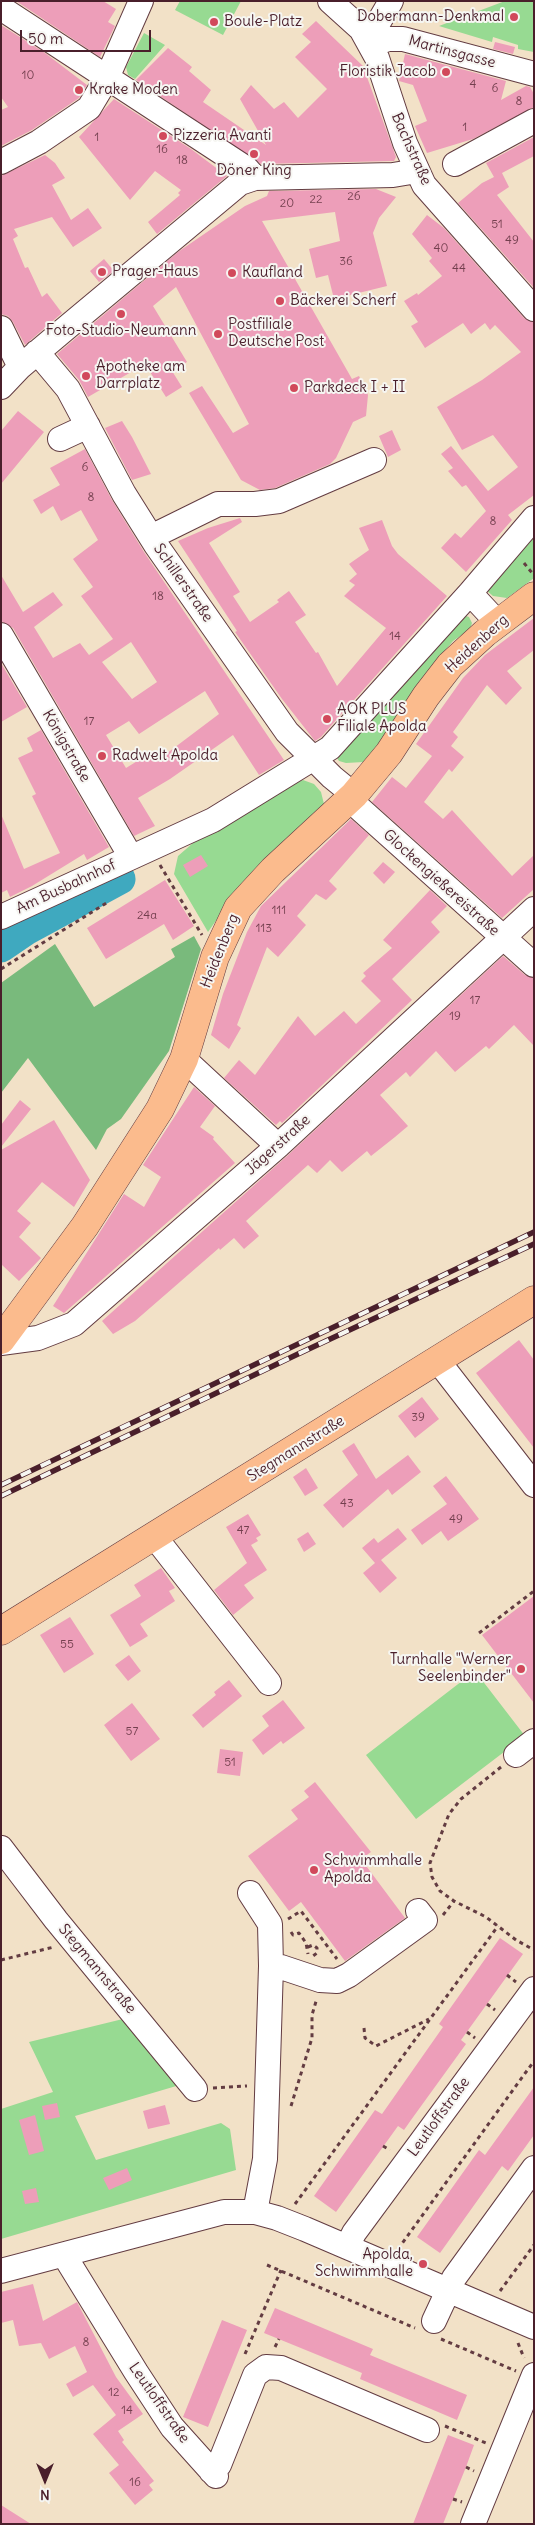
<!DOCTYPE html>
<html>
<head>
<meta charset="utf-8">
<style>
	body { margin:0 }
	#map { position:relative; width:535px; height:2525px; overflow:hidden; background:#f2e1c7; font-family:Delius,sans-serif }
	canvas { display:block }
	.frame { position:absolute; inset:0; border:2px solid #4a1f2b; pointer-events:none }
	.north { position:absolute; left:20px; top:2455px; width:50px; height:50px; -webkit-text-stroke:4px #f6f6f2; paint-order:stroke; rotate:180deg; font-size:14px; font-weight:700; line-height:20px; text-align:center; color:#4a1f2b }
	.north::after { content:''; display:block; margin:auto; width:18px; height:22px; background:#4a1f2b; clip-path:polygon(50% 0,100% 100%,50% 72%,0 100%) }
	.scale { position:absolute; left:20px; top:30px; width:131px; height:22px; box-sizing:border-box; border:2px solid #4a1f2b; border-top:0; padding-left:6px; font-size:15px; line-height:18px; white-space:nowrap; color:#4a1f2b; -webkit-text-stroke:4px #f6f6f2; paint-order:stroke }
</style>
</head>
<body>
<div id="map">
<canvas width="535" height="2525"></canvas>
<div class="frame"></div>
<div class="north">N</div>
<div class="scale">50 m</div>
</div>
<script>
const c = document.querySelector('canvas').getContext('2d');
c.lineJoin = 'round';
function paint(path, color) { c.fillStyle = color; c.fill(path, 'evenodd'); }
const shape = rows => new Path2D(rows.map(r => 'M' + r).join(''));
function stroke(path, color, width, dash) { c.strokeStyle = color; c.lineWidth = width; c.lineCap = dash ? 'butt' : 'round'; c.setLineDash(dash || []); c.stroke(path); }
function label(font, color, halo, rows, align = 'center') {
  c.font = font + ' Delius,sans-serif'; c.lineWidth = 4; c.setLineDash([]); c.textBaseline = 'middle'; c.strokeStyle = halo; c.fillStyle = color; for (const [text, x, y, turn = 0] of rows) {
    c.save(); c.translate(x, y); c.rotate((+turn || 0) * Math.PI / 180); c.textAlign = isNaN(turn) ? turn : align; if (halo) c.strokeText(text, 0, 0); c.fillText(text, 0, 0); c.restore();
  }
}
paint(shape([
	[180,1,241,1,223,35,175,10],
	[505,1,534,1,534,52,518,49,518,45,493,37,492,42,439,26],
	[144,33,165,45,135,79,128,75,126,67],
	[534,526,534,578,507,598,493,596,486,590],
	[463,615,469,617,472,623,470,629,453,641,426,673,392,734,364,762,346,763,339,761,337,758,454,623],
	[303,780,314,784,321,792,324,804,234,895,208,932,174,874,178,856,193,843,283,789],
	[475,1671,525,1736,416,1819,366,1755],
	[131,2017,183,2084,75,2116,96,2160,221,2123,230,2129,236,2170,1,2239,1,2109,53,2092,29,2042]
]), '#97da92');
paint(shape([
	[194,936,201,949,169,1051,121,1119,107,1129,96,1150,28,1058,1,1093,1,983,55,944,94,1007,175,957,171,949]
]), '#79ba7c');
stroke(shape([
	[1,947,26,930,120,879]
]), '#3fa9bf', 31);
paint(shape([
	[16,1,103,1,116,9,108,22,115,26,100,57],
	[316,21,363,66,396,157,394,161,261,164,136,80,168,48,192,67,189,71,211,90,203,102,266,145,240,99,251,85,274,109,284,102,298,118,327,89,295,57,311,42,302,34],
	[1,25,45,53,87,85,79,98,32,130,1,146,1,110,8,107,1,97],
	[495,42,515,47,513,54,493,49],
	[405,54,506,81,501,100,526,86,530,87,534,94,534,107,473,139,427,153,415,126,427,121,413,85,399,81],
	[114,99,191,149,227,176,157,234,148,222,180,195,178,193,181,190,155,171,130,200,79,137],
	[534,137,534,156,502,173,509,187,497,195,534,242,534,288,458,203,482,183,494,177,486,163],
	[45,155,55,163,65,178,52,185,71,220,88,208,102,228,73,247,52,217,14,229,18,236,13,239,25,268,28,267,42,297,47,293,62,313,25,345,13,322,8,316,1,314,1,176],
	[376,189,396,197,379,218,373,233,387,286,334,299,328,275,316,278,309,249,340,241,335,212,262,221,352,379,359,376,368,395,366,416,353,422,336,458,330,464,275,488,260,490,241,480,189,393,202,386,233,433,249,424,176,287,153,306,187,362,172,371,182,387,166,397,145,364,88,397,79,380,57,354,178,252,245,206,267,196,269,191],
	[427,215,444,228,524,318,534,322,534,495,508,515,512,520,466,572,441,548,455,533,461,538,486,511,466,485,462,487,448,471,453,468,441,454,451,446,488,491,518,467,493,435,462,450,437,407,482,380,521,352,495,325,490,330,485,323,471,334,463,323,425,348,411,326,418,322,404,301,417,293,418,295,442,276,429,261,432,258,412,234],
	[104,259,114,271,99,282,90,271],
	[18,411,44,432,1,484,1,431],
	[122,421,132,437,151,474,132,480,105,428],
	[392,430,401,450,388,457,379,436],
	[85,449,112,500,144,552,284,760,259,775,233,735,170,779,138,798,155,826,134,836,13,628,1,621,1,575,23,612,53,592,63,605,34,627,53,658,80,643,89,655,113,639,81,596,93,587,73,559,98,540,81,510,61,521,53,506,41,514,33,500,60,485,50,468],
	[131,642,157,682,132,699,102,662],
	[205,691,219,714,158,760,152,752,126,768,106,735,129,721,139,734],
	[240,518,242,522,209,543,240,592,233,596,250,622,279,602,277,600,289,591,306,615,295,622,316,653,318,652,337,686,386,628,344,596,355,585,349,581,357,574,349,564,369,550,359,528,382,520,392,546,398,554,447,596,321,737,315,741,282,699,235,632,237,631,178,541,208,528],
	[534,618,534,650,507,671,522,688,506,705,487,685,453,732,458,737,451,746,464,757,452,772,449,769,424,802,443,819,452,810,512,876,534,855,534,889,502,918,372,802,392,777,406,788,432,756,416,744,463,678,485,655],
	[1,663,27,707,1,722],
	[41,730,109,847,87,860,84,854,32,886,10,897,7,890,1,893,1,814,24,869,60,853,32,796,36,794,18,758,33,751,27,738],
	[351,819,369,835,329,881,337,889,326,900,316,894,297,916,306,925,278,957,267,947,237,1025,241,1028,229,1049,211,1035,223,994,247,932,261,906],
	[201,855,208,866,190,877,183,865],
	[383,862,395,872,384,884,373,873],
	[165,880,194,926,173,940,164,924,106,959,87,928],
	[430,890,447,906,431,922,440,932,392,979,412,1000,282,1123,280,1121,276,1125,224,1078,239,1060,255,1075,298,1016,315,1036,344,1011,356,1024,381,1001,361,981,366,976,363,973,392,948,383,940],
	[503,956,525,975,534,978,534,1046,514,1025,489,1049,486,1046,455,1072,436,1051,410,1077,406,1072,380,1095,408,1126,395,1137,371,1156,367,1151,342,1172,330,1160,317,1173,308,1165,246,1221,259,1236,244,1249,234,1238,220,1250,219,1248,135,1321,113,1334,102,1321,287,1156],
	[194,1087,215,1106,200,1127,214,1137,213,1139,235,1163,64,1313,53,1306,124,1194,144,1207,161,1177,143,1165],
	[20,1100,31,1109,1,1147,1,1125],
	[54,1120,90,1180,74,1207,42,1182,17,1211,31,1223,19,1237,41,1258,19,1281,1,1264,1,1150],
	[519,1340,534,1360,534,1448,476,1373],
	[422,1397,439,1419,415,1438,398,1416],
	[354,1443,376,1479,408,1455,421,1472,392,1495,388,1489,343,1528,323,1505,358,1475,342,1451],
	[306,1468,318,1488,305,1496,293,1477],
	[446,1476,479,1519,448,1541,441,1531,422,1545,411,1530,447,1504,433,1486],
	[248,1514,261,1535,256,1538,258,1541,251,1545,267,1570,244,1585,254,1598,233,1615,214,1590,247,1563,226,1527],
	[398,1528,407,1539,381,1560,397,1578,380,1593,363,1573,375,1563,362,1548,374,1538,378,1543],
	[308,1532,316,1544,304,1552,297,1539],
	[161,1568,175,1588,169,1591,175,1601,140,1624,148,1636,130,1647,110,1615,141,1596,134,1585],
	[534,1596,534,1703,482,1635],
	[70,1617,94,1654,64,1673,40,1635],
	[129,1655,141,1671,128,1681,115,1665],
	[229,1680,242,1696,203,1728,192,1715,216,1695,214,1692],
	[283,1700,305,1728,283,1744,281,1741,263,1755,252,1740,269,1726,262,1716],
	[132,1703,160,1739,131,1761,104,1725],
	[220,1749,243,1752,240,1776,217,1773],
	[315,1782,371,1852,361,1859,405,1918,345,1961,301,1902,289,1911,248,1856,298,1819,291,1810,309,1797,304,1791],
	[500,1938,523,1954,461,2040,466,2044,411,2120,404,2130,398,2126,336,2212,314,2196,375,2110,382,2114,443,2027,439,2024],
	[534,2087,534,2135,508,2171,502,2166,440,2253,417,2237,479,2150,485,2155],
	[57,2103,60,2117,45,2120,42,2106],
	[165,2105,170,2124,148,2129,143,2111],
	[35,2115,44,2151,29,2155,19,2120],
	[127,2168,132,2180,109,2190,103,2178],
	[36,2188,39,2202,25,2204,22,2191],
	[33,2284,43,2321,77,2302,116,2377,143,2414,118,2431,124,2440,122,2442,154,2481,149,2485,153,2490,135,2505,109,2473,119,2465,93,2434,116,2415,93,2385,73,2397,66,2384,87,2372,75,2346,49,2359,41,2343,19,2346,13,2320,1,2323,1,2292],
	[275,2308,373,2349,370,2355,467,2395,457,2420,360,2379,362,2373,264,2333],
	[222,2320,247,2330,208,2427,183,2417],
	[448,2435,474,2445,466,2467,443,2524,413,2524],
	[1,2505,31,2524,1,2524]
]), '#ed9eb9');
const minor = shape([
	[330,1,361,29,377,58,405,143,424,185,534,309],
	[1,8,247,169,255,178],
	[370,45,388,39,403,39,534,74],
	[370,45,377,25,391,1],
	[1,162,39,142,89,108,107,78,141,1],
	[455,164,534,121],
	[1,328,20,367],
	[37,352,68,389,124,494,156,545,287,732,332,777,354,795],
	[1,387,20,367,65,329,240,183,255,178,393,175,417,171],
	[60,439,88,426],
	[151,537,218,504,255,504,279,501,374,460],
	[470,593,498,623],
	[1,635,131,857],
	[350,800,534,965],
	[1,917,213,820,330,748,470,593,534,518],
	[184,1059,278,1146],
	[1,1343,38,1338,74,1324,278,1146,534,909],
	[438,1361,534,1485],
	[154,1536,269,1683],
	[516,1755,534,1741],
	[1,1848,56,1920,195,2089],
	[250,1893,270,1924,271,1966,265,2159,255,2212],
	[271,1966,281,1967,320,1980,337,1981,349,1975,425,1920,418,1911],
	[347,2247,354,2233,534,1989],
	[64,2255,136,2372,172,2427,216,2476],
	[1,2271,224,2212,255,2212,277,2218,305,2229,534,2327],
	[434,2321,454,2278,534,2168],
	[211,2471,219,2465,255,2375,266,2367,281,2368,427,2430],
	[473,2524,534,2375]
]);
const major = shape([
	[1,1340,85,1226,160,1109,184,1059,215,957,238,908,273,870,354,795,389,753,426,696,450,665,485,633,534,596],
	[1,1631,534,1300]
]);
stroke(minor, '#633c42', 26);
stroke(major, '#633c42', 29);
stroke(shape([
	[524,563,533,574],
	[160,865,202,935],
	[1,969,108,902],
	[479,1633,534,1591],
	[501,1767,461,1799,449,1814,430,1863,432,1877,440,1891,454,1901,486,1917,516,1940,534,1950],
	[443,1915,454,1901],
	[288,1919,301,1911,337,1959],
	[291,1932,293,1935,299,1933,306,1943,308,1954],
	[308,1947,313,1945,317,1948,317,1953,313,1956],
	[1,1960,54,1947],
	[507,1975,516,1982],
	[487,2004,495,2010],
	[364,2028,365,2038,376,2046,429,2019],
	[467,2032,475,2038],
	[213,2088,247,2086],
	[291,2106,312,2038,312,2015,317,1998],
	[383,2146,390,2150],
	[295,2204,498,1926],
	[398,2249,534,2061],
	[267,2265,415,2328],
	[500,2291,534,2245],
	[441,2339,516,2371],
	[518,2343,524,2358],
	[275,2347,279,2339],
	[245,2354,281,2270],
	[445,2426,486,2443],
	[466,2467,474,2471],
	[453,2499,462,2502]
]), '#633c42', 3, [4, 4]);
stroke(minor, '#fff', 24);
stroke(major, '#fbbb8d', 28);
const rail = shape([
	[1,1485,534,1232],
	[1,1496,298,1354,534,1244]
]);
stroke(rail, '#4a1f2b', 5.5);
stroke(rail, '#f6f6f2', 4, [11]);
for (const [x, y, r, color] of [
	[514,17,5,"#d1495b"],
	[214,22,5,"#d1495b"],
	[446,72,5,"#d1495b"],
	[79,90,5,"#d1495b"],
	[163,136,5,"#d1495b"],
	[254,154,5,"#d1495b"],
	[102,272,5,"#d1495b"],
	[232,273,5,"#d1495b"],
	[280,301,5,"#d1495b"],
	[121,314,5,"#d1495b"],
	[218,334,5,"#d1495b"],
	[86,376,5,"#d1495b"],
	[294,388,5,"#d1495b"],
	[327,719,5,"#d1495b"],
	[102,756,5,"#d1495b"],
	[521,1669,5,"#d1495b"],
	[314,1870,5,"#d1495b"],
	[423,2264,5,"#d1495b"]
]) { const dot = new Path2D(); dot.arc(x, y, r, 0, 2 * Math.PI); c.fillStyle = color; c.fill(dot); stroke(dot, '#f6f6f2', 2); }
label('12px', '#733f4e', null, [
	["10",28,76],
	["4",473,85],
	["6",495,89],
	["8",519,102],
	["1",465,128],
	["1",97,138],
	["16",162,150],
	["18",182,161],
	["26",354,197],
	["22",316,200],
	["20",287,204],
	["51",497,225],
	["49",512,241],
	["40",441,249],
	["36",346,262],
	["44",459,269],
	["6",85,468],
	["8",91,498],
	["8",493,522],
	["18",158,597],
	["14",395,637],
	["17",89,722],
	["111",279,911],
	["24a",147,916],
	["113",264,929],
	["17",475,1001],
	["19",455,1017],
	["39",418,1418],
	["43",347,1504],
	["49",456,1520],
	["47",243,1531],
	["55",67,1645],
	["57",132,1732],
	["51",230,1763],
	["8",86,2343],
	["12",114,2393],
	["14",127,2411],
	["16",135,2483]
]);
label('15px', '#4a1f2b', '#f6f6f2', [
	["Dobermann-Denkmal",504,17,"right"],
	["Boule-Platz",224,22],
	["Floristik Jacob",436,72,"right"],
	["Krake Moden",89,90],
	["Pizzeria Avanti",173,136],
	["Döner King",254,171,"center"],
	["Prager-Haus",112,272],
	["Kaufland",242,273],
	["Bäckerei Scherf",290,301],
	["Postfiliale",228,325],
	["Deutsche Post",228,342],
	["Foto-Studio-Neumann",121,331,"center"],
	["Apotheke am",96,367],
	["Darrplatz",96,384],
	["Parkdeck I + II",304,388],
	["AOK PLUS",337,710],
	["Filiale Apolda",337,727],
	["Radwelt Apolda",112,756],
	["Turnhalle \"Werner",511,1660,"right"],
	["Seelenbinder\"",511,1677,"right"],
	["Schwimmhalle",324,1861],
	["Apolda",324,1878],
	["Apolda,",413,2255,"right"],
	["Schwimmhalle",413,2272,"right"]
], 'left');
label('15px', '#4a1f2b', '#f6f6f2', [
	["Martinsgasse",452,52,15],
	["Bachstraße",411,149,66],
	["Schillerstraße",183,583,55],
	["Heidenberg",477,644,-42],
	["Königstraße",66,746,60],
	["Glockengießereistraße",441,883,42],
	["Am Busbahnhof",66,887,-25],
	["Heidenberg",220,951,-68],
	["Jägerstraße",278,1145,-42],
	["Stegmannstraße",296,1449,-32],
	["Stegmannstraße",97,1969,50],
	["Leutloffstraße",439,2117,-54],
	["Leutloffstraße",159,2403,55]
]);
</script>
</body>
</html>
